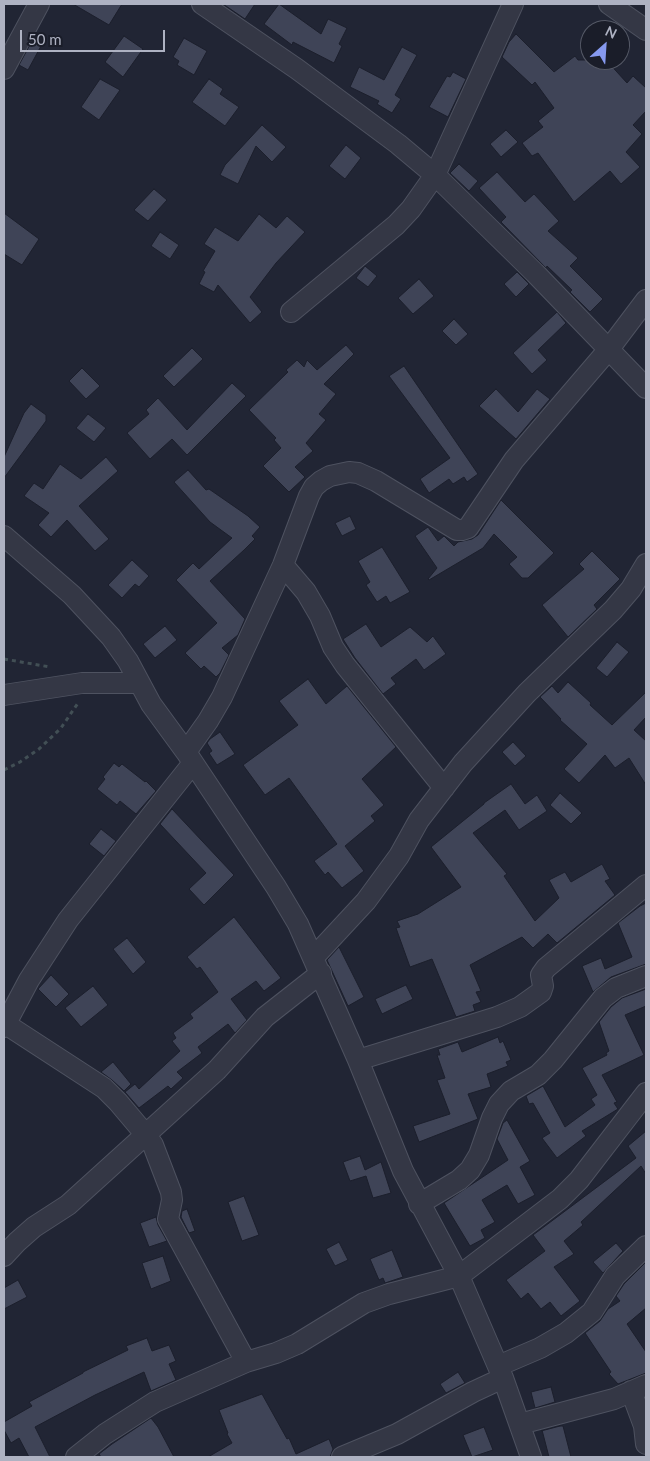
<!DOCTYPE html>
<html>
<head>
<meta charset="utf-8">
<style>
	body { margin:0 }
	#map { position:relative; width:650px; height:1461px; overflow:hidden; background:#212534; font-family:Lato,sans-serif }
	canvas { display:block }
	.frame { position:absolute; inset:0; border:5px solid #aeb2c2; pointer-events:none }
	.north { position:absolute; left:580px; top:20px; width:50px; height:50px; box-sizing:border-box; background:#1a1d29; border:1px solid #555966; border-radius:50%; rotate:26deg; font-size:14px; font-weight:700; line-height:20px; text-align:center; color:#aeb2c2 }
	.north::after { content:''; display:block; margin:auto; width:18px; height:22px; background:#8699ef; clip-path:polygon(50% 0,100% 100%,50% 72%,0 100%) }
	.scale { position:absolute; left:20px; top:30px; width:145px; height:22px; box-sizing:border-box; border:2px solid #aeb2c2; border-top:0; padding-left:6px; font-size:15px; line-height:18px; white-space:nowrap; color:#aeb2c2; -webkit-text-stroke:4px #1a1d29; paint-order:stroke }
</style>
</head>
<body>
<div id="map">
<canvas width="650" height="1461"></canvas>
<div class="frame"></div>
<div class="north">N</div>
<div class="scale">50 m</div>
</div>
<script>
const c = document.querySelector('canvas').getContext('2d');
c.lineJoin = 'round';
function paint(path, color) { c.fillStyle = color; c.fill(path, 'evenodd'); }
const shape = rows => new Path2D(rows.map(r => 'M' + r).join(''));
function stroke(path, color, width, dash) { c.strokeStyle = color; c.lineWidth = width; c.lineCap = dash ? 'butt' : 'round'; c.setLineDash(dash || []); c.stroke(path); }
const building = shape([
	[73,4,122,4,109,25,73,4],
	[223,4,255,4,245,19,223,4],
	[279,4,321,34,328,19,347,28,339,44,342,46,334,63,293,42,292,45,264,24,279,4],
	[516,34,554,72,575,56,578,60,606,60,627,83,633,76,646,88,646,111,633,125,642,134,626,152,640,167,621,184,610,171,574,202,538,153,532,156,522,143,543,127,538,121,554,108,535,82,532,85,502,57,509,42,516,34],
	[124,36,143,49,123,77,105,62,124,36],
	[184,38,207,51,194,75,177,65,179,61,173,57,184,38],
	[32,41,41,46,28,70,19,65,32,41],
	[402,47,417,55,395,95,401,99,392,113,377,104,379,101,350,87,359,67,384,80,402,47],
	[453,72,466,79,448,117,429,107,447,76,450,77,453,72],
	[100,79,120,90,99,120,81,107,100,79],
	[209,79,223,89,220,94,239,107,225,126,192,102,209,79],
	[262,125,286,147,272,162,256,146,238,184,220,175,225,165,262,125],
	[506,130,518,142,501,157,490,144,506,130],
	[346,145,361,158,345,179,329,166,346,145],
	[459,164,478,181,469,191,450,173,459,164],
	[497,172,525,202,534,194,559,221,548,231,578,258,570,266,603,299,590,312,570,292,572,290,547,266,546,268,501,222,506,217,479,188,497,172],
	[154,189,167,200,148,221,134,210,154,189],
	[4,213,39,239,22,265,4,254,4,213],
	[259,214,276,228,287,216,305,232,276,263,250,297,262,312,250,323,218,285,214,292,199,284,205,272,203,271,215,251,204,244,215,227,238,241,259,214],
	[160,232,179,245,170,259,151,246,160,232],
	[365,266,377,276,368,287,356,278,365,266],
	[517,272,529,284,516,297,504,284,517,272],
	[419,279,434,296,413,314,398,298,419,279],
	[557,312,566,323,538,350,547,360,532,374,513,353,557,312],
	[454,319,468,334,456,345,442,331,454,319],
	[346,345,354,354,324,384,336,394,319,414,326,420,306,443,313,451,295,467,305,477,289,492,263,466,281,448,274,440,276,438,249,410,288,372,286,370,297,360,304,367,307,360,317,370,346,345],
	[192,348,203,359,174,387,163,376,192,348],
	[404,366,478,474,467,482,464,477,453,484,449,479,429,493,420,479,450,458,389,376,404,366],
	[82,368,100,386,86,399,69,381,82,368],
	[232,383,246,396,187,455,172,439,150,459,127,433,149,414,146,410,158,398,187,430,232,383],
	[496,389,518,412,537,389,550,399,516,439,479,406,496,389],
	[31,404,46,415,46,421,4,478,4,457,24,413,31,404],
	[88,414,106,428,94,442,76,428,88,414],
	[106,457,118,471,79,506,109,539,95,551,67,520,51,537,38,525,49,513,24,496,34,483,43,489,60,464,81,479,106,457],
	[188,470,206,490,209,489,248,516,260,527,252,536,255,539,244,550,210,581,245,619,238,635,222,648,229,655,220,673,216,677,204,666,201,669,185,653,217,623,176,580,193,563,199,569,232,538,210,522,174,482,188,470],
	[501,500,554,553,528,578,522,578,509,564,517,557,494,534,483,548,429,580,428,579,437,568,415,536,428,527,438,541,444,536,454,546,458,542,472,539,478,535,501,500],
	[350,516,356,529,342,536,335,523,350,516],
	[382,547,410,592,390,603,386,596,377,602,366,585,370,582,358,561,382,547],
	[592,551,620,579,594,605,597,609,568,637,542,605,584,569,579,564,592,551],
	[132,560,149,576,139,587,135,584,122,598,108,585,132,560],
	[366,624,381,647,410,627,427,642,433,636,446,654,424,670,416,659,391,678,396,684,383,694,355,658,343,639,366,624],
	[165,626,177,640,155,658,143,644,165,626],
	[617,642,629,652,607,677,596,668,617,642],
	[308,679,326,704,347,686,396,747,362,779,384,805,371,816,375,821,345,846,364,871,342,888,328,872,325,875,314,861,337,844,289,778,265,795,243,765,298,725,279,701,308,679],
	[568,682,591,703,590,705,612,725,646,692,646,717,634,730,646,741,646,785,629,758,615,768,605,755,579,783,564,769,587,744,560,720,561,719,540,697,552,686,558,693,568,682],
	[220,732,235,754,217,765,209,753,212,751,207,743,210,739,220,732],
	[513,742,526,756,515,766,502,752,513,742],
	[114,763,119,767,122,764,145,782,146,781,156,791,136,814,120,801,117,805,97,789,105,779,103,777,114,763],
	[511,784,525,804,537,795,547,811,519,830,505,810,473,833,507,874,504,876,535,921,559,898,549,880,565,872,571,882,602,864,610,879,605,881,615,895,557,943,548,934,533,948,522,937,470,965,481,991,476,992,481,1002,473,1005,475,1011,456,1017,432,959,410,967,396,928,400,927,397,921,418,914,461,887,431,847,484,804,484,803,511,784],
	[560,793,582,813,571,824,550,805,560,793],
	[172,809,234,875,204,905,189,889,206,873,160,824,172,809],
	[101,829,116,841,104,856,89,844,101,829],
	[646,903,646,964,611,977,593,992,582,966,601,958,605,969,632,957,618,923,640,906,646,903],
	[234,917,281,978,264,991,256,981,231,999,247,1020,235,1033,228,1024,198,1047,202,1053,177,1072,183,1078,171,1089,168,1086,139,1108,125,1092,135,1084,139,1089,180,1051,172,1041,176,1038,173,1033,193,1018,190,1014,218,992,200,967,197,969,187,957,234,917],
	[127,938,146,962,133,974,113,949,127,938],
	[339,947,364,997,348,1006,327,960,339,947],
	[51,975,69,994,56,1007,38,989,51,975],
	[406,985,413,999,382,1014,375,999,406,985],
	[93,986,108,1005,81,1027,65,1008,93,986],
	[646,989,646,1006,625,1015,644,1055,602,1075,617,1102,614,1103,618,1109,582,1131,586,1136,557,1158,542,1138,550,1133,533,1103,529,1104,526,1096,543,1086,565,1127,595,1105,591,1099,597,1095,582,1068,607,1055,606,1053,609,1051,599,1022,611,1007,622,998,646,989],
	[498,1037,500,1043,503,1041,511,1060,506,1062,508,1066,487,1074,491,1087,468,1094,478,1119,419,1142,413,1126,450,1114,437,1080,445,1078,437,1055,440,1055,438,1049,458,1042,462,1052,498,1037],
	[113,1062,131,1084,124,1091,112,1080,101,1072,113,1062],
	[507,1120,530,1161,520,1167,535,1195,518,1204,507,1185,482,1200,495,1222,481,1230,485,1238,470,1246,444,1203,508,1160,497,1139,503,1123,507,1120],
	[646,1131,646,1174,641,1166,581,1222,583,1225,564,1241,574,1254,554,1267,580,1301,561,1316,550,1302,541,1309,528,1293,521,1299,506,1280,545,1251,533,1235,636,1158,628,1146,646,1131],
	[360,1156,365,1170,381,1162,391,1193,373,1198,366,1176,350,1181,343,1162,360,1156],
	[244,1196,259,1235,242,1241,228,1202,244,1196],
	[187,1209,195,1231,189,1233,181,1217,182,1211,187,1209],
	[156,1217,158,1225,167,1241,149,1247,140,1223,156,1217],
	[339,1242,348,1260,335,1266,326,1249,339,1242],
	[616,1243,623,1251,603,1273,593,1262,616,1243],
	[392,1250,403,1277,385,1283,383,1278,379,1280,370,1259,392,1250],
	[163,1256,171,1281,151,1289,142,1263,163,1256],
	[646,1262,646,1308,627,1324,646,1352,646,1373,618,1384,609,1374,611,1372,585,1333,600,1321,608,1309,620,1301,616,1296,624,1284,646,1262],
	[18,1280,27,1297,4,1309,4,1288,18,1280],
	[147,1338,152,1351,169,1345,176,1361,169,1364,176,1380,151,1391,144,1372,95,1395,35,1427,50,1457,29,1457,19,1438,11,1443,4,1430,4,1422,32,1406,29,1402,83,1373,83,1372,128,1350,126,1346,147,1338],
	[458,1372,465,1383,446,1393,440,1384,458,1372],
	[551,1387,555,1402,535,1408,531,1392,551,1387],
	[262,1394,287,1439,289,1438,296,1454,329,1439,333,1449,330,1457,208,1457,232,1443,227,1434,228,1433,219,1410,262,1394],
	[151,1418,158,1427,174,1457,101,1457,99,1454,112,1444,151,1418],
	[560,1426,563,1426,571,1457,549,1457,542,1430,541,1431,560,1426],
	[484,1427,493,1450,472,1457,463,1435,484,1427]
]);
paint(building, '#3f4457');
stroke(building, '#1c1f2c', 1);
const minor = shape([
	[202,4,297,69,398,144,435,175,535,273,646,388],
	[609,4,646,30],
	[4,69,39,4],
	[291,312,396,225,411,209,435,175,513,4],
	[4,536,72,595,111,637,128,661,151,704,186,752,276,887,298,924,358,1060,403,1171,459,1276,503,1378,531,1457],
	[283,565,306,592,320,616,333,647,345,665,444,788],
	[4,695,82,683,138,683],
	[186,752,208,721,222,697,283,565,309,496,314,487,321,481,330,476,349,472,358,473,376,481,457,530,462,530,468,528,514,460,609,349,646,300],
	[314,957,366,901,399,856,419,820,463,763,527,693,613,610,631,589,646,564],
	[4,1023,104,1088,118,1102,145,1134,153,1145,171,1192,172,1200,168,1219,246,1362],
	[4,1027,29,980,68,920,193,763],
	[358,1060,497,1017,520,1007,541,992,543,986,541,975,546,968,646,885],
	[419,1204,459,1180,470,1170,479,1155,492,1118,499,1104,511,1091,538,1075,553,1060,603,998,616,988,646,976],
	[4,1256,17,1242,34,1227,68,1205,217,1070,265,1017,321,973],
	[498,1366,540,1348,566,1333,592,1312,615,1276,646,1246],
	[631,1391,644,1426,646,1444],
	[520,1424,614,1399,646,1385],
	[76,1457,105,1434,155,1402,246,1362,276,1353,297,1344,364,1303,389,1294,459,1276,560,1199,579,1180,646,1093],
	[342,1457,397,1434,473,1392,503,1378]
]);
stroke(minor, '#4e5260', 22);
stroke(shape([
	[4,659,50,667],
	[4,770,20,762,39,749,61,728,78,703]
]), '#424f55', 3, [4, 4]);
stroke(minor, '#343745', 20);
</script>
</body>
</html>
